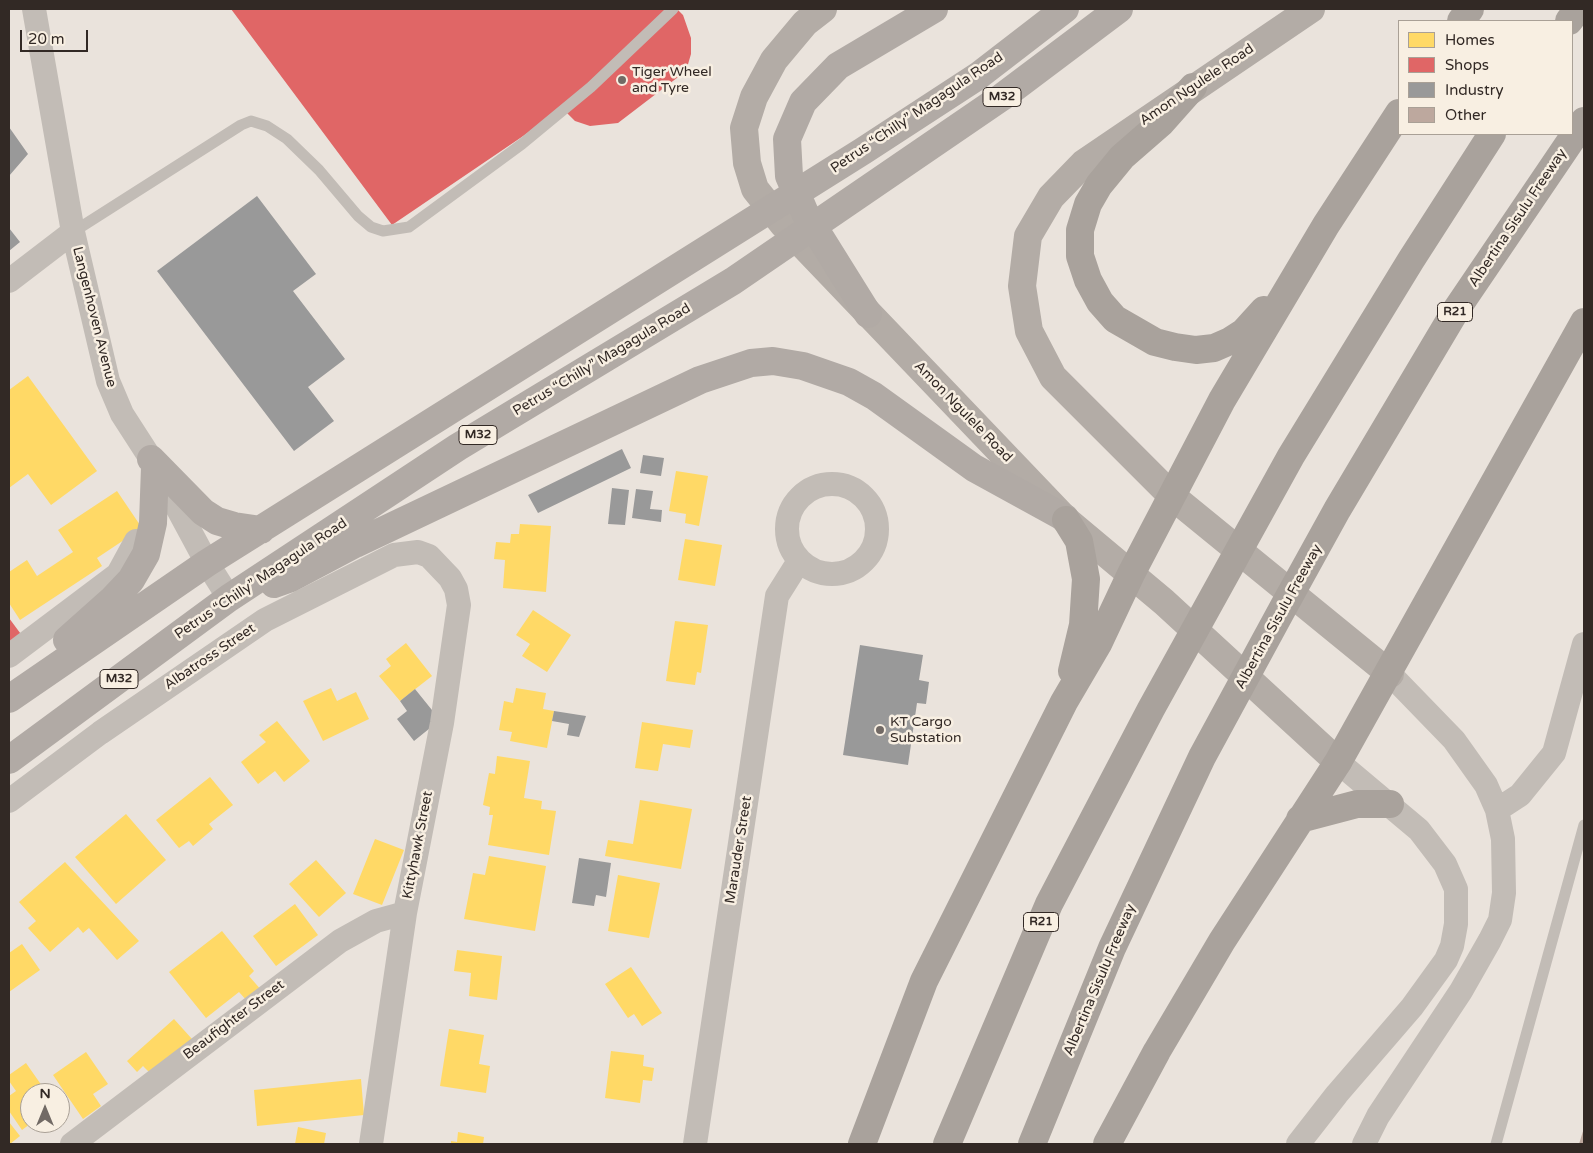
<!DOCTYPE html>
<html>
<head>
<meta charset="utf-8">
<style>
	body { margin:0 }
	#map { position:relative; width:1593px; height:1153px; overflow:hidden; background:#eae3dc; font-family:"Varela Round",sans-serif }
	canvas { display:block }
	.frame { position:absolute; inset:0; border:10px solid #322925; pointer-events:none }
	.legend { position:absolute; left:1398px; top:20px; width:175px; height:115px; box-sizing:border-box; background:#f8efe2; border:1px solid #a9a096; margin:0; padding:6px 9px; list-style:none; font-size:15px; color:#322925 }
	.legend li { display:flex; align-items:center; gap:10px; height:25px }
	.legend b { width:25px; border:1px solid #a9a096 }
	.north { position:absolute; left:20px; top:1083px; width:50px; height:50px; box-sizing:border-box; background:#f8efe2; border:1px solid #a9a096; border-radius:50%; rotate:0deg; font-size:14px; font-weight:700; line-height:20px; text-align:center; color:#322925 }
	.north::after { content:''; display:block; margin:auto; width:18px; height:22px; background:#726a65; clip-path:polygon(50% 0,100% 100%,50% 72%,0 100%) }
	.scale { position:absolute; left:20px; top:30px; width:68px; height:22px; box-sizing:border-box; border:2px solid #322925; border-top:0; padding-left:6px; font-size:15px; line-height:18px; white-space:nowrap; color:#322925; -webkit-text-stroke:4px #f8efe2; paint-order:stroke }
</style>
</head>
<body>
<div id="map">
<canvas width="1593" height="1153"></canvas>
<div class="frame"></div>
<ul class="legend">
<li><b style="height:14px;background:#ffd966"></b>Homes</li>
<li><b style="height:14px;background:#e06666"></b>Shops</li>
<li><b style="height:14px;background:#999"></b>Industry</li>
<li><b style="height:14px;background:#bda89e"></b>Other</li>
</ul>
<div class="north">N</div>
<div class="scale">20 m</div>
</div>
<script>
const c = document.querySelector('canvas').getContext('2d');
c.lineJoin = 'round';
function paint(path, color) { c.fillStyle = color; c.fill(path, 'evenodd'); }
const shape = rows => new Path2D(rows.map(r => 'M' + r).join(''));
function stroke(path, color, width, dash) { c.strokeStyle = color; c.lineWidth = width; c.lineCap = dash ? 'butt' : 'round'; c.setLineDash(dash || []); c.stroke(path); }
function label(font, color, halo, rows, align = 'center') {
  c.font = font + ' "Varela Round",sans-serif'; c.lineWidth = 5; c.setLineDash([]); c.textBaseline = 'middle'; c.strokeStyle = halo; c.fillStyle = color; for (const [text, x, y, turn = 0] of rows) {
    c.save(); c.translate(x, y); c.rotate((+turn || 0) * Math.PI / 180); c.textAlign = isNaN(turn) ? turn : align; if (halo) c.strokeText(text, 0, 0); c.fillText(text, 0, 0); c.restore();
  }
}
paint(shape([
	[28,376,97,471,51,505,28,474,9,488,9,390],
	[676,471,708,476,699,526,685,523,686,514,669,511],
	[117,491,142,528,97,558,102,566,20,620,9,603,9,572,27,560,37,576,73,552,58,530],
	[520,524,551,526,546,592,503,588,505,560,494,559,496,542,510,543,511,534,519,534],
	[685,539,722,545,715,586,678,580],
	[533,610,571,635,547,672,522,656,530,644,516,635],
	[675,621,708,625,701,673,697,672,695,685,666,681],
	[406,643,432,676,400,701,379,676,391,666,386,659],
	[331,688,337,701,356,692,369,719,323,741,303,701],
	[516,688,546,693,543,709,554,711,547,748,510,741,512,732,499,730,504,701,513,703],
	[277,721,310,761,284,782,275,771,258,784,241,762,266,742,259,735],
	[642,722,693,730,690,748,663,744,658,771,635,768],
	[497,756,530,761,524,798,542,801,541,809,556,811,549,855,488,845,493,815,489,815,490,807,483,805,489,773,495,774],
	[210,777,233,805,209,824,213,829,193,846,189,841,179,848,156,820],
	[640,800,692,809,681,869,605,856,608,840,633,844],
	[126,814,166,860,116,904,75,857],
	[375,839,404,850,382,905,353,894],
	[489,856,546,866,535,931,464,919,473,873,485,875],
	[316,860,346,893,319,917,289,884],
	[65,862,139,941,117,960,89,928,83,933,78,927,50,952,28,928,36,921,19,902],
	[618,875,660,883,649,938,608,931],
	[295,904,318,935,276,966,253,936],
	[222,931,254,971,249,976,262,991,248,1002,239,992,206,1018,169,972],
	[22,944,40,970,9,992,9,953],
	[457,950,502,956,497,1000,469,996,471,973,454,971],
	[631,967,662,1013,642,1026,634,1014,628,1018,605,984],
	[174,1019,192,1039,152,1075,143,1066,137,1072,127,1061],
	[449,1029,484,1035,479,1064,490,1066,486,1093,440,1086],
	[611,1051,644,1055,643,1066,654,1068,652,1081,643,1080,640,1103,605,1098],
	[86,1052,108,1084,93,1094,101,1106,83,1119,53,1075],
	[26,1063,47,1093,30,1093,30,1124,22,1130,9,1111,9,1096,16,1091,9,1081,9,1075],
	[361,1079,364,1115,257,1126,254,1090],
	[9,1122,20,1136,10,1144,9,1144],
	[298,1127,326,1133,324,1144,295,1144],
	[458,1132,484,1137,483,1144,451,1144,451,1141,457,1142]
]), '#ffd966');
paint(shape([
	[231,9,677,9,683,15,691,38,691,54,686,71,618,123,590,126,575,121,563,109,392,225],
	[9,618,26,641,9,653]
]), '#e06666');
paint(shape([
	[9,127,28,154,9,176],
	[257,196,316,274,293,291,345,359,308,387,334,421,294,451,157,271],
	[9,228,20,242,9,251],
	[622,449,631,468,538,513,528,495],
	[643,455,664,458,661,476,640,473],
	[612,488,629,490,625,525,608,524],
	[636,489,653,491,650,509,662,510,661,522,632,518],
	[860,645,923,655,919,680,929,682,926,704,917,703,908,765,843,755],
	[415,689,440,720,414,741,397,719,407,711,400,701],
	[554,711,586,716,579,737,567,735,569,724,552,721],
	[579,858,611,863,606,897,596,895,594,906,572,903]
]), '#999');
paint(shape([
	[1584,1128,1584,1144,1579,1144]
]), '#bda89e');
stroke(shape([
	[73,232,241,125,251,121,267,126,287,139,319,170,358,216,371,227,383,231,409,227,522,144,591,87,673,9],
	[1496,1144,1584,825]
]), '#c2bcb6', 11);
stroke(shape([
	[34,9,73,232,108,381,122,414,151,459,207,563,229,598],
	[9,281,73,232],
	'787 529a45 45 0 1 1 90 0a45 45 0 1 1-90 0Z',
	[9,656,118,574,136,541],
	[9,801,100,733,265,620,394,555,418,552,429,556,450,578,456,589,459,605,442,723,405,913,371,1144],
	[1497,810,1520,795,1554,753,1584,644],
	[72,1144,340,941,376,921,405,913],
	[695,1144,777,596,799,561],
	[1298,1144,1337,1094,1412,1007,1446,960,1452,946,1456,924,1456,889,1445,864,1419,830,1338,762],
	[1364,1144,1378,1116,1461,991,1490,940,1500,920,1504,893,1503,839,1497,810,1486,785,1454,740,1390,674]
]), '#c2bcb6', 24);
stroke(shape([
	[823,9,805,23,774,60,754,97,744,128,747,163,755,189,783,224,1066,520,1164,602,1338,762],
	[1311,9,1084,163,1051,197,1028,236,1022,286,1029,331,1053,377,1173,497,1390,674]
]), '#b3aca6', 28);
stroke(shape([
	[868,314,805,213,789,176,787,139,803,102,838,66,934,9],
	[151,459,203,512,217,521,234,526,261,530],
	[274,584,291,578,355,544,700,380,751,363,773,361,803,366,849,382,874,396,974,468,1065,518],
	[67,640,113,599,131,580,146,554,153,523,155,467],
	[9,699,207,563,863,151,978,76,1065,9],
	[9,760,229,598,458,447,733,281,1002,97,1119,9]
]), '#b1aaa5', 28);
stroke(shape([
	[1461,21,1470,9],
	[1569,21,1578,9],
	[1193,87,1161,123,1122,157,1099,185,1088,204,1080,230,1080,256,1088,280,1100,302,1115,319,1155,342,1175,347,1196,350,1214,348,1230,341,1244,332,1264,310],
	[1066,520,1079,541,1086,579,1083,625,1072,671],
	[1300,819,1357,804,1390,804],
	[862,1144,924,981,1064,702,1098,644,1131,574,1222,400,1326,225,1399,113],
	[947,1144,1049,904,1151,709,1291,456,1411,260,1492,134],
	[1032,1144,1112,948,1202,757,1284,606,1337,510,1456,310,1584,121],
	[1107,1144,1157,1051,1222,941,1338,762,1584,322]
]), '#a9a29c', 28);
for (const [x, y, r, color] of [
	[622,80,5,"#726a65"],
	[880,730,5,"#726a65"]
]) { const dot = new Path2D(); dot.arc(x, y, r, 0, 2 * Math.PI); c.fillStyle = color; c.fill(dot); stroke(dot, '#f8efe2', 2); }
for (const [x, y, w] of [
	[1002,97,38],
	[1455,312,35],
	[478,435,38],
	[119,679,38],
	[1041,922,35]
]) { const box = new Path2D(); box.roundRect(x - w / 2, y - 9.5, w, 19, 4); c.fillStyle = '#f8efe2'; c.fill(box); stroke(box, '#322925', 1); }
label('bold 12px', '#322925', null, [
	["M32",1002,97],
	["R21",1455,312],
	["M32",478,435],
	["M32",119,679],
	["R21",1041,922]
]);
label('14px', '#322925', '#f8efe2', [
	["Tiger Wheel",632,72],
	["and Tyre",632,88],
	["KT Cargo",890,722],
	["Substation",890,738]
], 'left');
label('14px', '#322925', '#f8efe2', [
	["Amon Ngulele Road",1197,85,-34],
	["Petrus “Chilly” Magagula Road",917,113,-34],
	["Albertina Sisulu Freeway",1518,218,-56],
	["Langenhoven Avenue",94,317,76],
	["Petrus “Chilly” Magagula Road",602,360,-31],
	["Amon Ngulele Road",963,412,46],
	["Petrus “Chilly” Magagula Road",261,579,-34],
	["Albertina Sisulu Freeway",1279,617,-61],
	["Albatross Street",210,657,-34],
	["Kittyhawk Street",418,845,-79],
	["Marauder Street",739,850,-81],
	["Albertina Sisulu Freeway",1100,980,-67],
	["Beaufighter Street",234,1020,-37]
]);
</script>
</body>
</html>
